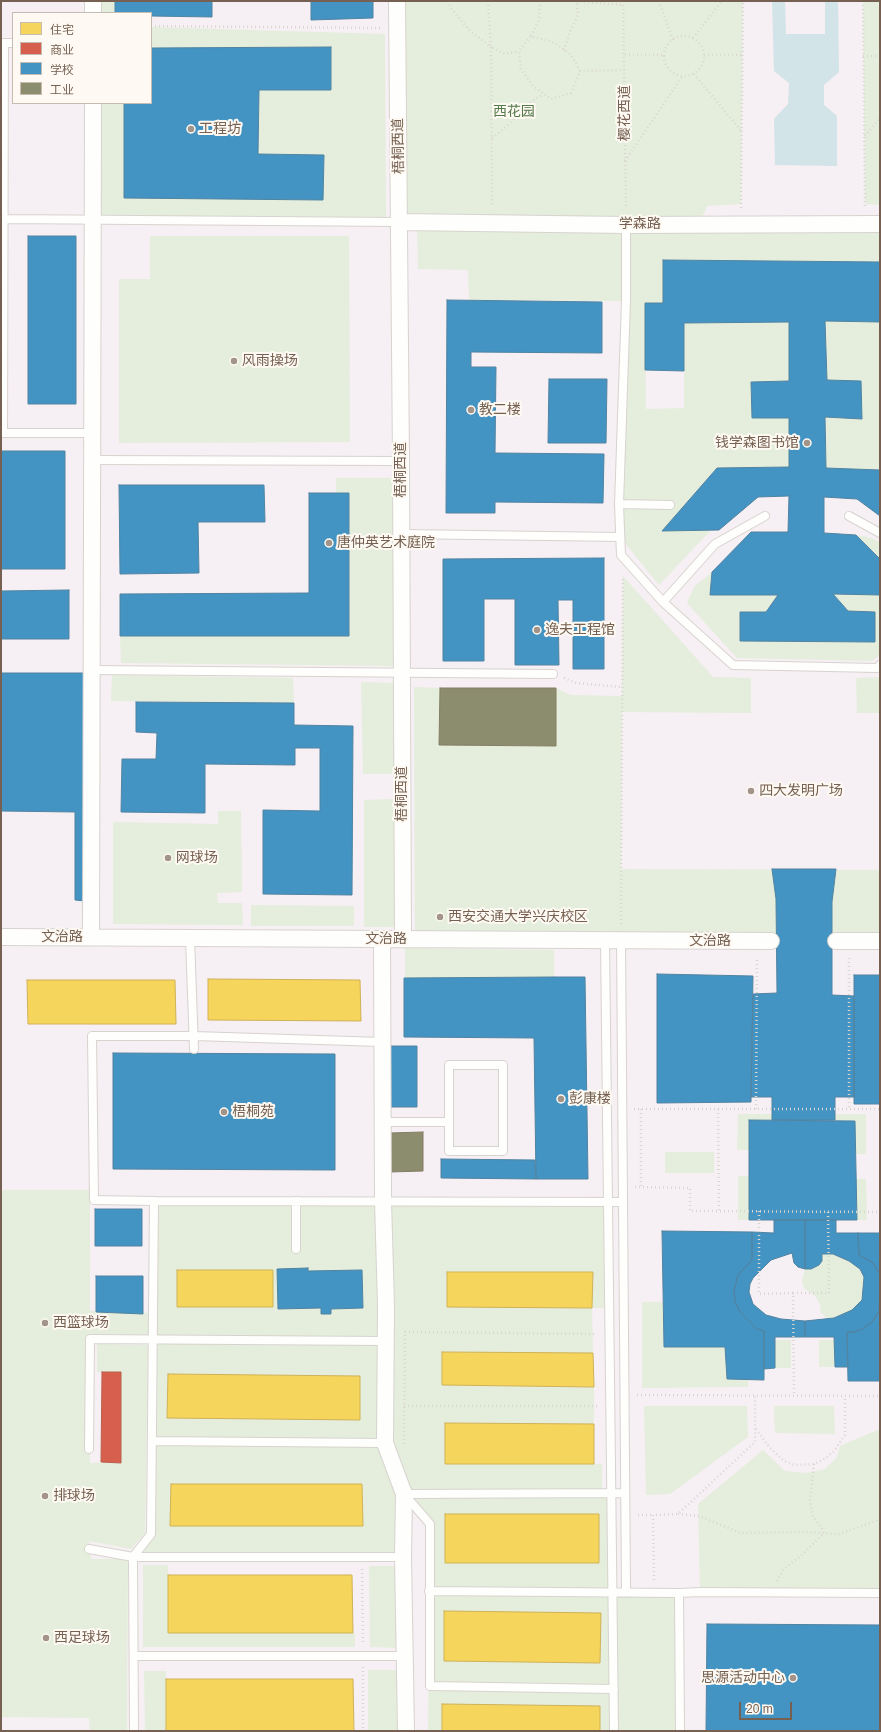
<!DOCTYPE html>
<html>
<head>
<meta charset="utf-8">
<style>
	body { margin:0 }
	#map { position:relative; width:881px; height:1732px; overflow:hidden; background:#f8f6f0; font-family:Helvetica,"Noto Sans SC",sans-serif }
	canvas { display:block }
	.frame { position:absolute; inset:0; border:2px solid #756051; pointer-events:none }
	.legend { position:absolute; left:12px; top:12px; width:140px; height:92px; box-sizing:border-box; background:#fefaf3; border:1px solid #c7bcb2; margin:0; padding:5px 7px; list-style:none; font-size:12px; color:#756051 }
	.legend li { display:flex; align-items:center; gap:8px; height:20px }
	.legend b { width:20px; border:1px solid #c7bcb2 }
	.scale { position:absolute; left:739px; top:1702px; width:53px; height:18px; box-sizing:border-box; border:2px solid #756051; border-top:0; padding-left:5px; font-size:12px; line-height:14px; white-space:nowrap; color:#756051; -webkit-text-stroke:3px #fefaf3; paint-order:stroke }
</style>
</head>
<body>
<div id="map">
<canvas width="881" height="1732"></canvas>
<div class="frame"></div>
<ul class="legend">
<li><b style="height:11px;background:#f6d55c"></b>住宅</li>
<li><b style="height:11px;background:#d6604d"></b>商业</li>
<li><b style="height:11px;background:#4393c3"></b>学校</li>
<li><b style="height:11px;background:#8c8c6e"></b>工业</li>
</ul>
<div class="scale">20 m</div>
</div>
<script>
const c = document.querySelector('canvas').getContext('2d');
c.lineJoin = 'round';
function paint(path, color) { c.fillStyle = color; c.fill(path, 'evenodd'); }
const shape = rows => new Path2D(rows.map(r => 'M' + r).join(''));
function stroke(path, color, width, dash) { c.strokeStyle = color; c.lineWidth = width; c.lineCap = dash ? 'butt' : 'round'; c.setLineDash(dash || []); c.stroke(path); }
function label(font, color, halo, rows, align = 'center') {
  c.font = font + ' Helvetica,"Noto Sans SC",sans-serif'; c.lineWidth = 4; c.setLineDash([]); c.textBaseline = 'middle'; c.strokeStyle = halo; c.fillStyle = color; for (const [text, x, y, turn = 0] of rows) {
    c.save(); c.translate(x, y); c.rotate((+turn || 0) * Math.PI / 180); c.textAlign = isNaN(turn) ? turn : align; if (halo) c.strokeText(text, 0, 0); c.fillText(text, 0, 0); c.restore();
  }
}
paint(shape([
	[1,1,880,1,880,1731,1,1731],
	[13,13,151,13,151,103,13,103]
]), '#f6eff4');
paint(shape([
	[93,1,115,1,115,13,93,13],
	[397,1,743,1,741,204,707,206,699,224,880,225,880,262,663,260,663,303,645,304,646,409,684,408,684,323,789,322,789,381,751,382,752,418,789,418,789,467,716,468,663,530,711,530,659,585,620,537,624,301,469,300,468,270,418,269,417,222,400,222],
	[863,1,880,1,880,205,865,204],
	[151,27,385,34,386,217,94,216,93,103,151,103],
	[150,236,349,236,350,442,119,443,119,279,150,279],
	[825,321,880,322,880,470,826,468,825,417,862,418,861,381,827,380],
	[336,478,394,478,394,666,121,663,120,636,349,636,349,493,336,493],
	[856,535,871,538,880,542,880,559],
	[712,572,710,595,778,595,766,612,740,613,740,641,874,642,875,612,848,611,833,594,880,595,880,655,872,661,737,658,687,603,694,587],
	[623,576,713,677,751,678,751,713,622,712,621,869,880,870,880,941,415,939,414,687,440,688,440,745,556,746,556,688,571,695,622,696],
	[112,675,293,678,294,703,111,701],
	[880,677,880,713,857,713,856,678],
	[361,682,395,683,395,774,363,774],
	[394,799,394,927,364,927,364,800],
	[218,811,241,811,242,892,217,893,218,903,242,903,243,925,113,924,113,822,218,824],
	[251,905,354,906,354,926,251,926],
	[405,948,554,950,554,977,405,978],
	[738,1114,772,1114,772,1120,750,1120,749,1150,737,1150],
	[835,1114,866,1114,866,1154,856,1154,855,1121,835,1120],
	[665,1152,714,1152,714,1173,665,1173],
	[738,1176,749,1176,749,1220,738,1220],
	[856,1179,866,1179,867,1220,857,1220],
	[1,1190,90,1190,90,1311,153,1313,154,1201,608,1203,610,1308,592,1308,593,1353,442,1352,443,1385,594,1387,594,1424,445,1423,445,1463,602,1464,602,1493,612,1493,613,1592,679,1593,680,1731,428,1731,430,1524,405,1495,403,1557,133,1557,151,1534,153,1335,89,1334,90,1463,121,1462,121,1372,97,1372,97,1344,148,1345,145,1533,131,1549,89,1541,91,1559,128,1559,127,1731,90,1731,89,1718,1,1717],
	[447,1272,593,1272,592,1308,447,1307],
	[822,1254,833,1254,849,1261,860,1269,864,1277,862,1300,852,1310,840,1316,828,1319,820,1312,821,1306,815,1296,804,1288,802,1280,805,1269,811,1269,821,1265],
	[642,1302,663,1302,664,1347,725,1347,727,1379,748,1380,748,1387,642,1388],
	[775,1340,791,1340,791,1368,775,1368],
	[819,1340,834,1340,835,1367,819,1367],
	[644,1406,747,1406,748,1437,670,1494,646,1495],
	[774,1406,834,1406,835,1434,775,1433],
	[880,1429,880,1594,700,1592,698,1504,763,1450,785,1471,806,1473,825,1469,837,1457,840,1446],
	[143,1565,168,1565,168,1633,355,1633,355,1647,143,1647],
	[369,1566,399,1566,398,1648,370,1647],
	[368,1670,399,1670,399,1731,368,1731],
	[144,1671,166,1671,166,1731,145,1731]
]), '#e5eedc');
paint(shape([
	[772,1,785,1,786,34,825,34,825,1,838,1,839,72,824,85,824,105,837,116,837,166,775,165,774,119,788,104,789,83,774,71]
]), '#d2e4e8');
const homes = shape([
	[208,979,360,980,361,1021,208,1020,208,979],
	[27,980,175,980,176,1024,28,1024,27,980],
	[177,1270,273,1270,273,1307,177,1307,177,1270],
	[447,1272,593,1272,592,1308,447,1307,447,1272],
	[442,1352,593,1353,594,1387,442,1385,442,1352],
	[168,1374,360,1376,360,1420,167,1418,168,1374],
	[445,1423,594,1424,594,1464,445,1464,445,1423],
	[171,1484,362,1484,363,1526,170,1526,171,1484],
	[445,1514,599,1514,599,1563,445,1563,445,1514],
	[168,1575,352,1575,353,1633,168,1633,168,1575],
	[444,1611,601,1613,600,1663,444,1661,444,1611],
	[166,1679,353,1679,354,1731,166,1731,166,1679],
	[442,1704,600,1706,600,1731,442,1731,442,1704]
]);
paint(homes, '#f6d55c');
stroke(homes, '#cfb259', 1);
const shops = shape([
	[102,1372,121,1372,121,1463,101,1462,102,1372]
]);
paint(shops, '#d6604d');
stroke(shops, '#b9604e', 1);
const schools = shape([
	[115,1,212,1,212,17,151,16,151,13,115,13,115,1],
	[311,1,373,1,373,18,311,20,311,1],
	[331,47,331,90,259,90,258,154,324,155,323,200,124,198,124,103,151,103,151,48,331,47],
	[28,236,76,236,76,404,28,404,28,236],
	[663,260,880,262,880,322,825,321,827,380,861,381,862,419,825,417,826,468,880,470,880,516,857,499,824,497,824,533,856,535,880,559,880,595,833,594,848,611,875,612,875,642,740,641,740,612,766,612,778,595,710,595,712,572,751,532,788,532,789,496,758,497,719,530,662,531,717,468,789,467,789,418,752,418,751,382,789,381,789,322,684,323,684,371,645,370,645,303,663,303,663,260],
	[447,300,602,302,602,353,471,352,471,367,496,367,495,453,604,454,603,503,495,502,495,513,446,513,447,300],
	[549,379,607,379,606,443,548,443,549,379],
	[1,451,65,451,65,569,1,569,1,451],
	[119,485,264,485,265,522,198,522,199,573,120,574,119,485],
	[309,493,349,493,349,636,120,636,120,594,309,593,309,493],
	[604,558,604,669,573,669,573,600,558,600,559,665,515,665,515,599,484,599,484,661,443,661,443,559,604,558],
	[69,590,69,639,1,639,1,591,69,590],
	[1,673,85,673,85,901,75,900,75,812,1,811,1,673],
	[136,702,294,703,294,725,353,726,352,895,263,894,263,810,320,811,320,748,295,748,295,765,205,764,205,813,121,812,122,759,156,759,157,733,136,732,136,702],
	[772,869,836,869,832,902,832,995,854,996,854,1097,835,1097,835,1120,772,1120,772,1097,751,1097,753,994,777,993,776,899,772,869],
	[657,974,753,976,751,1102,657,1103,657,974],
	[854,975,880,975,880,1104,854,1104,854,975],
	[554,977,585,977,588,1179,536,1179,534,1038,404,1037,404,978,554,977],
	[390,1046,417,1046,417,1107,390,1107,390,1046],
	[113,1053,335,1054,335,1170,113,1169,113,1053],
	[749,1120,855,1121,857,1220,749,1220,749,1120],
	[441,1159,535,1160,536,1179,441,1178,441,1159],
	[95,1209,142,1209,142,1246,95,1246,95,1209],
	[774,1220,805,1220,805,1269,798,1267,794,1263,792,1253,771,1260,753,1278,750,1284,749,1292,753,1304,766,1315,781,1319,805,1321,805,1337,775,1337,775,1368,764,1369,764,1331,757,1329,740,1312,735,1302,734,1291,738,1275,752,1260,752,1232,774,1233,774,1220],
	[805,1220,836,1220,836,1233,858,1233,859,1255,873,1263,880,1274,879,1312,872,1322,862,1329,854,1332,847,1332,848,1367,835,1367,834,1337,805,1337,805,1321,834,1318,852,1310,862,1300,864,1277,860,1269,849,1261,833,1254,822,1254,822,1261,819,1265,811,1269,805,1269,805,1220],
	[662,1231,752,1232,752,1260,738,1275,734,1291,735,1302,740,1312,757,1329,764,1331,764,1380,727,1379,725,1347,664,1347,662,1231],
	[858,1233,880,1233,880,1274,873,1263,859,1255,858,1233],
	[308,1268,308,1271,362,1270,363,1308,331,1309,331,1314,321,1314,321,1308,278,1309,277,1269,308,1268],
	[96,1276,143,1276,143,1314,96,1312,96,1276],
	[880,1310,880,1381,848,1381,847,1332,854,1332,862,1329,872,1322,880,1310],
	[707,1624,880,1625,880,1731,706,1731,707,1624]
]);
paint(schools, '#4393c3');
stroke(schools, '#5284a1', 1);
const industry = shape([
	[440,688,556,688,556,746,439,745,440,688],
	[423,1132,423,1171,389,1172,389,1133,423,1132]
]);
paint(industry, '#8c8c6e');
stroke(industry, '#857f65', 1);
const lane = shape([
	[13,43,4,43,3,433,91,433],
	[4,219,400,222],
	[626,225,626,301,619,504,621,555,663,602,733,665,877,668,880,665],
	[92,460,401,461],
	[619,504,670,505],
	[849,516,880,533],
	[401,534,620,537],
	[663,602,715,544,765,516],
	[92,670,553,674],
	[190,938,194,1049],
	[605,940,614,1731],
	[621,940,626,1592],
	[449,1065,503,1065,503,1151,449,1151,449,1065],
	[383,1122,449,1122],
	[154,1201,94,1200,92,1036,194,1036,382,1042],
	[296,1201,296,1249],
	[152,1441,385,1443],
	[89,1449,90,1339,385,1341],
	[404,1494,625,1493],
	[405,1495,430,1524,430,1686,614,1689],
	[89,1549,133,1557,403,1557],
	[429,1591,679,1593],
	[134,1656,404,1656],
	[134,1731,133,1557,151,1534,154,1201,623,1202],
	[680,1731,679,1593,700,1592,880,1593]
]);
const street = shape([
	[397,1,401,461,403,939],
	[93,13,93,1],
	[400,222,626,225,880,224],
	[1,937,771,941],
	[91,937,93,103],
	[382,939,383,1201,386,1306,385,1443,404,1494,403,1557,406,1731],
	[836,941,880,941]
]);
stroke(lane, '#d8d3ce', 10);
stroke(street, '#d8d3ce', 18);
stroke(shape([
	[448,1,451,8,469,30,491,47,492,207],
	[488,1,491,47,505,54,519,51],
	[572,1,624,5],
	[623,1,626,208],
	[659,1,673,40],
	[863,1,865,208],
	[151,26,380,28],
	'664 56a20 20 0 1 1 40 0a20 20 0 1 1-40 0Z',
	[531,36,539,20,540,1],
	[693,38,722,1],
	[564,50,571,29,578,15,577,3],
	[625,55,664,55],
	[704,55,742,55],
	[863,56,880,56],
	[580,71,571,55,555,43,531,36,519,51,521,69,532,85,551,99,571,93,580,71,625,70],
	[694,74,742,132],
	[865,136,880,118],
	[492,138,507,126,531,102,543,94],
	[625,161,682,77],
	[741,208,743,1],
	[564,678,576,683,622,687],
	[621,924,623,576],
	[849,958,849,1109],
	[634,1109,880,1109],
	[641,1109,641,1187],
	[718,1109,719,1211],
	[756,1109,757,958],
	[635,1187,690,1188,690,1211,880,1212],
	[759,1211,759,1294,793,1293,794,1396],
	[793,1293,829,1293,828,1212],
	[637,1395,880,1396],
	[404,1406,599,1406],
	[756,1429,770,1448,784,1461,795,1465,814,1464,826,1458,834,1451,845,1435,845,1396],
	[404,1444,405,1332,597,1334],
	[678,1514,699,1516,741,1533,806,1532,839,1534,876,1521,880,1518],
	[638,1515,653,1515],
	[362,1569,363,1644],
	[654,1580,653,1515,678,1514,755,1442,755,1396],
	[777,1581,783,1570,804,1553,824,1533,821,1527,813,1517,810,1501,814,1464],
	[363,1667,363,1731]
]), '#dad6d1', 2.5, [1, 3]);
stroke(lane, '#fefefd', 8);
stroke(street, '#fefefd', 16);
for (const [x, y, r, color] of [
	[191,129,4,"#a39489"],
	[234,361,4,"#a39489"],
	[471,410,4,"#a39489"],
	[807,443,4,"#a39489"],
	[329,543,4,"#a39489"],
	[537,630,4,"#a39489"],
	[751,791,4,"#a39489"],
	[168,858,4,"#a39489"],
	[440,917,4,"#a39489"],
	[561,1099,4,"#a39489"],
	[224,1112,4,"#a39489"],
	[45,1323,4,"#a39489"],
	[45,1496,4,"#a39489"],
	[46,1638,4,"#a39489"],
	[793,1678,4,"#a39489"]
]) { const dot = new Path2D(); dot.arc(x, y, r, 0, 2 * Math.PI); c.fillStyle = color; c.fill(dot); stroke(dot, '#fefaf3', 1.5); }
label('14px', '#54794a', '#fefaf3', [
	["西花园",514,112]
]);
label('14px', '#756051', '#fefaf3', [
	["樱花西道",625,113,-90],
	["梧桐西道",399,146,-91],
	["学森路",640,224],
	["梧桐西道",401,470,-90],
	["梧桐西道",402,794,-90],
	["文治路",62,937],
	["文治路",386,939],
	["文治路",710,941]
]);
label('14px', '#756051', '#fefaf3', [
	["工程坊",199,129],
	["风雨操场",242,361],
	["教二楼",479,410],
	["钱学森图书馆",799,443,"right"],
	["唐仲英艺术庭院",337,543],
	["逸夫工程馆",545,630],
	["四大发明广场",759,791],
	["网球场",176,858],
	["西安交通大学兴庆校区",448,917],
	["彭康楼",569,1099],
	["梧桐苑",232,1112],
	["西篮球场",53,1323],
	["排球场",53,1496],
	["西足球场",54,1638],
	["思源活动中心",785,1678,"right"]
], 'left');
</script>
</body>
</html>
